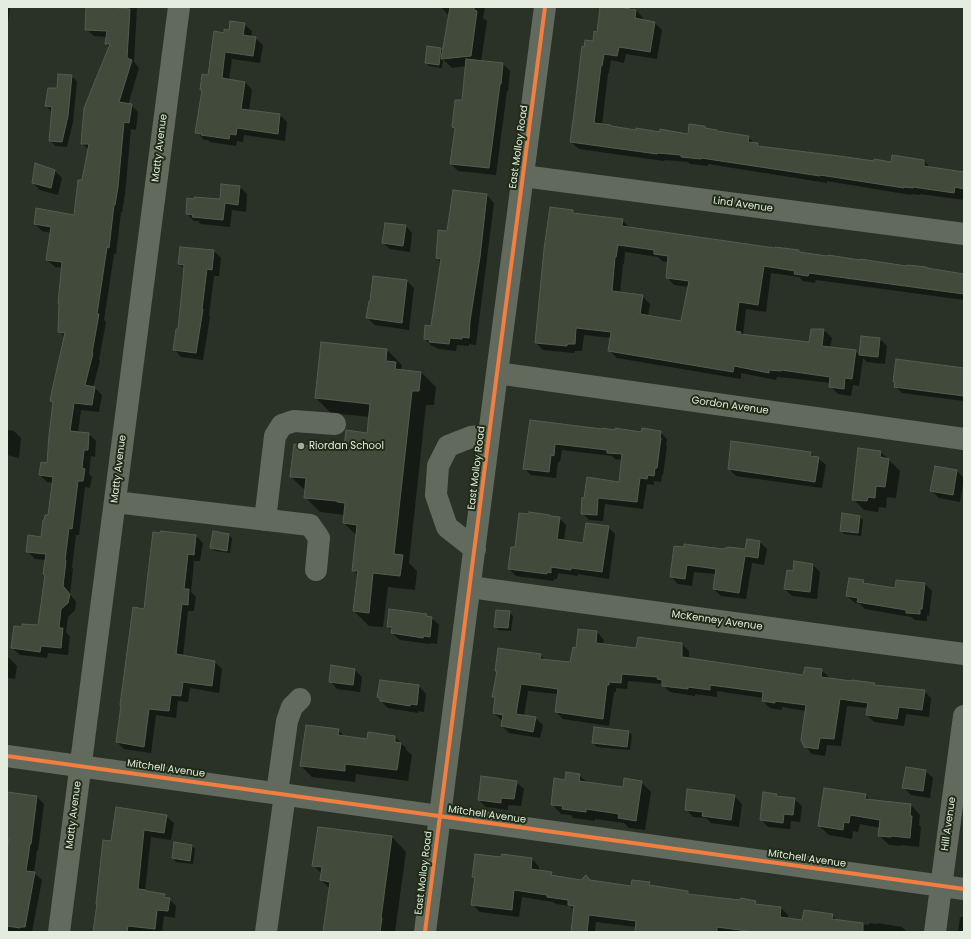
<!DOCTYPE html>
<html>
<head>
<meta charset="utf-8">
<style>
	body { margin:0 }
	#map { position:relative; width:971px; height:939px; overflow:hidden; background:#2a3126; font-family:Poppins,sans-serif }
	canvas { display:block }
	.frame { position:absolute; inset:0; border:8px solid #e3ecde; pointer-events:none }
</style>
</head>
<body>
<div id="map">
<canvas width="971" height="939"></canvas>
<div class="frame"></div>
</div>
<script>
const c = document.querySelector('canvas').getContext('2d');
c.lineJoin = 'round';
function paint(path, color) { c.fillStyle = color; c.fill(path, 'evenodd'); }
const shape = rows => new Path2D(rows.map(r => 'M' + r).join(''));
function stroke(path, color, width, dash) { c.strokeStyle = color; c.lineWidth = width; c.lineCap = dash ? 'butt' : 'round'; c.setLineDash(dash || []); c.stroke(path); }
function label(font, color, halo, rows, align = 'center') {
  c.font = font + ' Poppins,sans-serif'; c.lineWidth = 4; c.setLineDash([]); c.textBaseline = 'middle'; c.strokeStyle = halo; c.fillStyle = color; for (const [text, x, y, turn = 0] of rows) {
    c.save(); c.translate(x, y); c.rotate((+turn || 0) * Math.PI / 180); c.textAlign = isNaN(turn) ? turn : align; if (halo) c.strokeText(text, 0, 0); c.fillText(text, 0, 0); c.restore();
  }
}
paint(shape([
	[7,7,10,7,7,32],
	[87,7,112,8,112,7,137,7,134,62,139,68,128,105,131,105,138,112,136,130,131,129,125,194,122,212,121,212,116,254,114,254,104,320,106,322,99,360,100,361,93,387,95,388,102,395,99,412,81,410,78,433,89,434,96,441,95,457,91,456,89,474,92,477,90,488,85,487,79,535,76,535,72,567,73,569,70,594,76,602,75,610,68,617,66,632,70,637,68,655,48,653,47,658,20,655,12,648,23,628,38,626,46,576,44,574,46,560,35,559,27,551,42,538,49,516,53,483,47,482,40,475,48,464,54,404,51,401,65,337,59,331,63,268,55,267,47,260,51,233,42,231,35,224,75,216,89,150,82,143,110,48,106,44,107,37,94,36,86,29],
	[441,7,485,7,483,18,487,21,481,62,503,64,510,71,508,91,507,91,496,175,458,171,451,164,456,130,453,127,462,102,466,66,452,68,443,59,442,68,429,66,426,63,441,49,443,52,449,16],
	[602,7,633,7,632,10,636,10,643,18,643,21,655,23,662,30,657,59,626,54,624,63,611,60,609,73,608,73,602,125,612,128,689,135,705,127,708,130,748,137,755,144,758,144,761,147,874,162,892,163,924,161,931,168,964,173,964,200,920,194,920,195,911,194,911,195,827,181,827,183,708,164,708,166,690,164,688,162,665,160,664,161,579,149,571,142,585,48,593,42,598,33],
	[933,7,948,7,947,8],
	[244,24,252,31,251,37,255,38,263,45,260,63,232,59,229,80,245,82,252,90,249,111,280,115,287,122,285,141,244,135,243,142,237,141,236,146,210,142,208,140,204,140,197,132,203,92,201,90,208,76,225,34],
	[72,76,77,82,73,122,67,147,56,146,50,141,53,111,51,111,46,106,58,89],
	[55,171,62,178,58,195,40,190,33,183],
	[240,187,247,194,246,212,232,210,230,227,201,224,198,221,194,221,187,214,221,200],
	[487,195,494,203,476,345,469,344,469,346,457,345,456,351,438,349,435,347,432,346,425,339,432,327,441,263,437,258,448,233],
	[572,211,576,214,622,220,630,228,799,251,801,254,964,275,964,310,963,309,964,300,816,280,815,283,803,281,799,277,771,273,766,312,746,309,743,335,810,343,811,330,824,330,832,338,830,348,855,351,860,356,862,337,880,339,887,346,885,364,867,362,863,358,859,386,853,385,851,396,838,394,830,386,830,383,789,378,788,378,777,377,776,380,741,373,741,379,617,358,609,350,611,338,584,335,582,351,575,351,574,353,543,350,536,343],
	[625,252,658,257,662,261,668,262,667,277,674,285,689,287,682,322,648,316,650,304,642,296,620,293,623,264,624,264],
	[406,226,412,233,410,252,390,249,383,243],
	[214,251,221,258,219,276,214,276,209,316,210,317,203,360,181,357,174,349,178,330,185,270,179,264],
	[374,277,407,281,414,288,409,330,375,325,367,318,371,303],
	[322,343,387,350,402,365,401,369,403,370,421,372,436,387,434,405,426,405,409,563,417,571,415,590,388,587,383,627,369,626,354,611,358,575,353,570,357,536,344,523,345,515,320,512,305,497,306,491,291,477,341,451,368,434,370,417,331,413,316,398],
	[964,369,964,401,902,393,895,386,896,384,894,382],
	[530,421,603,430,642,433,660,432,667,439,666,445,667,446,663,475,662,475,661,482,654,481,654,485,647,484,643,509,605,504,603,521,589,520,582,513,583,499,619,484,622,460,615,459,612,456,562,450,560,462,558,462,556,478,531,475,524,468],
	[7,430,14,431,21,438,19,458,7,455],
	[881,452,900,471,896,498,887,497,886,508,879,507,878,512,864,510,853,499],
	[810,453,815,458,818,458,826,465,822,488,736,476,729,469],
	[956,470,964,478,960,502,939,498,932,491],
	[859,516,863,520,861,536,844,534,841,530],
	[551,517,559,518,566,525,564,541,583,544,608,527,615,534,609,579,578,574,578,576,558,573,557,579,554,579,554,581,516,576,509,569,516,549],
	[214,532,229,535,232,538,230,553,215,551,211,548],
	[196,536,203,543,200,561,194,561,191,592,196,597,194,611,188,611,183,656,215,662,222,669,219,693,190,688,188,702,178,701,176,718,156,715,151,753,124,749,117,742,145,610],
	[760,542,767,549,764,565,752,563,746,599,721,596,714,589,716,574,694,572,692,586,678,584,671,577,675,547,746,550],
	[813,565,820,572,817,599,792,596,785,589,793,572],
	[863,581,866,584,896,589,897,581,925,584,932,591,929,616,927,615,927,621,915,620,911,617,865,609,860,604,855,603,847,596],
	[509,612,513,616,511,631,498,630,495,626],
	[426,615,428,617,432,618,439,625,437,644,431,643,430,644,400,640,392,633,393,631,388,627],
	[597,632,604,640,603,645,637,649,682,644,689,651,689,659,804,676,821,670,829,677,828,679,874,684,876,686,924,691,931,698,929,717,906,714,904,726,874,722,867,715,868,708,847,706,841,746,827,745,825,756,812,754,805,746,806,711,782,707,782,710,770,708,763,701,763,698,717,691,717,697,695,694,695,696,670,692,663,685,663,684,628,681,627,689,616,688,616,692,614,692,609,726,563,719,556,712,558,694,528,691,524,716,535,718,543,725,540,738,509,733,502,726,503,720,501,720,494,713,496,699,494,696,498,672,496,671,540,655,546,661,571,663,577,649],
	[7,658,9,658,17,666,15,679,8,678,7,680],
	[355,670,362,677,360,692,337,689,330,681],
	[381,681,419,686,426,694,424,712,418,711,418,713,388,708,381,701,381,699,378,697],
	[338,730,345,737,368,740,395,737,406,748,406,750,412,755,408,781,356,774,355,782,312,777,301,766],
	[629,732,632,735,630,750,597,747,593,743],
	[925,771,933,778,930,798,911,795,904,788],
	[579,775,588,783,624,788,641,782,651,792,645,830,629,828,624,823,595,819,595,821,573,818,571,815,561,814,552,804],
	[516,782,524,789,521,806,508,805,508,810,486,807,479,800],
	[8,793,37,797,44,804,38,851,37,850,34,873,42,880,32,932,7,932,7,859,8,845,7,843,7,799],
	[776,795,779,797,794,799,802,806,800,822,791,821,790,829,768,827,761,819],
	[865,795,871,801,911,805,920,815,919,825,921,827,919,847,901,845,901,846,889,845,879,835,880,828,860,824,858,832,853,831,852,839,829,835,819,826],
	[734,796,742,804,739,827,711,823,706,818,693,817,686,809],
	[166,816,174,823,171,840,151,837,145,891,164,895,169,899,176,906,175,918,164,916,162,932,94,932,112,842],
	[392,837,406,852,395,932,324,932,330,889,321,880,322,874,313,865],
	[175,843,192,846,195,849,193,864,176,862,173,858],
	[501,858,532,859,539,867,539,871,551,873,555,877,632,887,649,883,653,887,688,892,691,895,755,902,759,906,781,908,788,915,788,919,803,922,832,915,838,921,869,925,869,923,877,924,877,923,902,927,907,932,636,932,636,927,596,922,595,932,572,932,574,910,570,906,556,904,553,902,522,897,519,917,480,912,472,904,476,879,473,876],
	[960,917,964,917,964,932,958,932]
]), '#0007');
const building = shape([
	[86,7,112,7,130,9,127,58,132,60,119,102,132,104,129,123,124,122,118,187,115,205,114,205,109,248,107,247,97,314,99,314,92,353,93,353,85,385,95,387,92,405,74,403,70,431,89,433,88,450,84,450,82,468,85,469,83,481,78,481,72,529,69,528,65,560,66,561,63,586,70,594,68,603,61,609,59,628,63,628,61,648,41,646,40,652,11,648,14,626,22,627,22,624,38,625,45,575,43,574,46,554,26,552,28,535,41,537,43,520,44,520,45,515,48,515,53,477,39,475,41,462,47,463,49,435,53,402,50,401,53,386,65,333,58,332,59,303,58,303,62,262,46,260,51,227,34,224,36,208,74,215,78,180,82,180,89,144,81,144,84,108,110,44,105,44,107,31,85,30,86,7],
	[450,7,474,7,474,10,477,11,471,56,441,59,450,7],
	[600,7,619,7,636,10,635,18,655,22,650,52,619,47,617,56,604,54,602,66,601,66,594,123,611,125,611,126,636,130,636,128,660,132,660,129,688,134,689,124,705,126,705,128,717,130,717,131,749,136,748,142,758,143,758,146,831,155,832,155,874,161,874,159,891,162,892,155,924,160,924,166,964,172,964,189,955,187,954,193,913,187,913,188,904,187,904,188,820,175,820,176,701,158,701,159,681,157,681,155,658,153,657,154,570,142,575,105,582,46,584,47,585,40,593,41,594,31,597,32,600,7],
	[230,21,245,23,243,35,256,37,253,56,225,52,222,78,245,82,241,109,280,114,278,134,237,128,236,135,230,134,229,139,201,135,202,134,195,133,202,90,200,90,202,74,208,75,214,31,224,33,224,29,229,30,230,21],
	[427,46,441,48,439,65,425,63,427,46],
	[466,59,503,63,501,84,500,84,489,168,450,164,455,128,452,127,455,100,462,100,466,59],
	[58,74,72,75,68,116,62,142,49,141,52,107,45,106,48,88,57,88,58,74],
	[35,163,55,170,51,188,32,183,35,163],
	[221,184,240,186,238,205,225,203,223,220,192,217,193,215,186,214,187,198,194,199,194,197,220,199,221,184],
	[453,190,487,194,480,257,470,321,469,338,462,337,462,339,450,338,449,344,429,342,430,340,424,339,425,325,431,326,441,259,436,258,438,230,447,231,453,190],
	[550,207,573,210,573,213,623,219,622,226,775,248,775,247,799,250,799,252,827,256,828,255,860,260,860,259,907,266,907,265,927,267,927,268,964,274,964,294,809,273,808,276,794,274,795,271,764,266,758,305,739,302,735,331,741,332,740,334,809,342,811,329,824,329,822,346,856,350,852,379,845,378,844,389,829,387,830,377,781,370,781,371,769,370,769,373,734,366,733,372,608,351,611,332,576,328,575,344,567,344,567,346,535,343,544,249,550,207],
	[618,245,654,250,654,254,668,256,666,278,689,281,681,321,640,314,643,295,612,291,615,257,616,257,618,245],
	[385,223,406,225,403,246,382,243,385,223],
	[180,247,214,250,212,270,207,269,202,309,203,309,196,353,173,350,176,329,178,329,183,279,184,265,178,264,180,247],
	[373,276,407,280,402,323,366,318,369,301,370,301,373,276],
	[861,336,880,338,878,357,859,355,861,336],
	[321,342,387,349,386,361,396,362,395,369,421,372,419,391,412,391,394,554,403,555,400,576,373,573,369,613,353,611,358,571,352,571,357,525,343,523,345,503,337,502,337,501,304,498,306,478,290,477,294,444,340,450,340,447,344,447,346,430,367,433,370,404,315,398,321,342],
	[896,359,964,368,964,396,894,387,895,382,893,382,896,359],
	[530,420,602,429,602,428,615,430,615,428,641,432,642,428,661,431,660,438,661,438,658,460,657,468,655,468,654,476,648,475,647,479,640,478,637,502,598,498,597,515,581,514,582,497,584,498,587,477,619,482,622,454,607,453,607,450,599,449,555,444,554,456,551,455,549,472,523,469,530,420],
	[731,441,811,452,810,456,819,457,815,482,728,469,731,441],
	[858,448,881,451,880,457,889,459,885,487,876,486,875,498,868,497,867,501,852,500,858,448],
	[935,466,957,470,953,495,930,491,935,466],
	[529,512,550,515,550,516,560,517,557,539,583,543,586,523,609,526,602,572,571,568,571,570,551,567,551,573,547,572,547,574,508,569,511,547,515,547,519,513,529,514,529,512],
	[842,513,860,516,858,533,840,531,842,513],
	[161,531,196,535,194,555,188,554,184,589,189,589,188,605,182,604,176,654,215,661,214,670,212,686,183,682,181,696,171,695,169,711,149,709,144,747,116,742,121,705,120,705,133,607,144,609,148,573,153,532,160,533,161,531],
	[213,531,229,534,227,551,210,548,213,531],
	[747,539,760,541,758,558,745,556,739,593,713,589,716,569,687,565,685,579,670,577,674,546,684,547,684,544,723,549,729,547,745,549,747,539],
	[794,561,813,564,810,592,784,589,787,570,793,571,794,561],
	[849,578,864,580,863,583,895,588,896,580,925,583,922,609,920,609,920,614,906,613,906,610,857,602,858,598,846,596,849,578],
	[389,609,427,614,426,616,432,617,430,637,424,636,423,638,391,633,392,627,387,627,389,609],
	[496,610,510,611,508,628,494,627,496,610],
	[578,629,597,631,596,643,636,648,638,637,682,643,682,657,803,675,805,667,822,669,821,677,852,681,852,680,875,683,874,685,925,690,922,710,899,707,897,719,866,715,868,703,840,699,834,739,820,738,818,749,804,747,801,740,806,705,775,701,775,703,762,701,763,692,710,685,710,690,688,687,688,689,662,686,662,680,657,679,658,677,622,674,621,683,609,682,609,685,607,685,603,719,555,712,558,689,521,684,516,714,536,717,533,732,501,726,503,715,493,713,495,697,492,697,497,671,495,671,498,648,541,654,540,659,570,662,573,647,576,648,578,629],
	[331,665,355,669,353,685,329,682,331,665],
	[380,680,419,685,417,705,411,704,410,706,380,701,380,698,377,697,380,680],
	[306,725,339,729,338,735,367,739,368,732,395,736,395,742,401,743,397,770,345,764,345,771,300,766,306,725],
	[594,727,629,731,627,747,592,743,594,727],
	[906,767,926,770,923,791,902,788,906,767],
	[566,772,580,774,579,781,623,787,624,778,642,781,636,821,618,818,619,814,586,809,586,812,562,809,563,806,551,805,554,778,565,780,566,772],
	[481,776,517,781,514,799,501,798,501,803,478,800,481,776],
	[824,788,866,794,865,799,911,804,910,816,912,816,910,838,891,836,891,837,878,836,880,820,850,815,849,823,844,822,843,830,818,826,824,788],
	[687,789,735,795,731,820,702,816,703,812,685,810,687,789],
	[7,792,37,796,31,844,30,844,26,871,35,872,25,927,20,927,20,928,7,926,7,852,9,839,7,839,7,792],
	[763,792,777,794,776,796,795,798,793,815,784,814,783,823,760,820,763,792],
	[116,807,167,815,164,833,144,830,138,889,146,890,146,891,165,894,164,897,170,898,168,911,157,910,155,929,128,926,127,932,93,932,97,904,96,904,103,840,111,841,116,807],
	[318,827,392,836,381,918,382,918,380,932,323,932,330,882,320,880,322,867,312,866,318,827],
	[174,842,192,845,190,861,172,858,174,842],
	[475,854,501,857,502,854,532,858,531,869,552,872,551,875,581,880,586,875,590,880,631,886,632,880,650,882,649,885,688,891,688,894,740,900,741,898,756,901,755,904,781,907,780,917,802,920,804,910,833,914,832,919,863,923,863,932,754,932,717,927,717,932,635,932,636,921,589,915,587,932,571,932,574,906,568,905,568,900,547,897,547,895,514,890,512,910,471,905,475,877,472,877,475,854]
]);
paint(building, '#424b3b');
stroke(building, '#545b50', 1);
stroke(shape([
	[523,176,964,234],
	[497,373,964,439],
	[115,502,310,525,319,538,316,570],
	[265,520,275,436,282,425,294,421,335,424],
	[475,549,447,527,436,495,438,466,448,446,471,437,489,435],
	[470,587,858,640,964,654],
	[7,756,964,889],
	[277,793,287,721,292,707,300,699],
	[59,932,179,7],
	[266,932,285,794],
	[425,932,497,373,545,7],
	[935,932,964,716]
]), '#62695d', 22);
stroke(shape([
	[7,756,964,889],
	[425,932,497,373,545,7]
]), '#f27e40', 4);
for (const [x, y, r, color] of [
	[301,446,4,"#a2ab9e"]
]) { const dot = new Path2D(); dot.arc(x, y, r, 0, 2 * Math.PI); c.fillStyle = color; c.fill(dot); stroke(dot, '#1f2c17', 1.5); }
label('10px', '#e3ecde', '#1f2c17', [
	["East Molloy Road",519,147,-82],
	["Matty Avenue",160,148,-83],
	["Lind Avenue",743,205,8],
	["Gordon Avenue",730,406,8],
	["East Molloy Road",477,468,-83],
	["Matty Avenue",119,469,-83],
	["McKenney Avenue",717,621,8],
	["Mitchell Avenue",166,769,8],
	["Matty Avenue",74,815,-83],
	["Mitchell Avenue",487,815,8],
	["Hill Avenue",949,824,-82],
	["Mitchell Avenue",807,859,8],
	["East Molloy Road",424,873,-83]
]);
label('10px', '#e3ecde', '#1f2c17', [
	["Riordan School",309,446]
], 'left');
</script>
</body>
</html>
